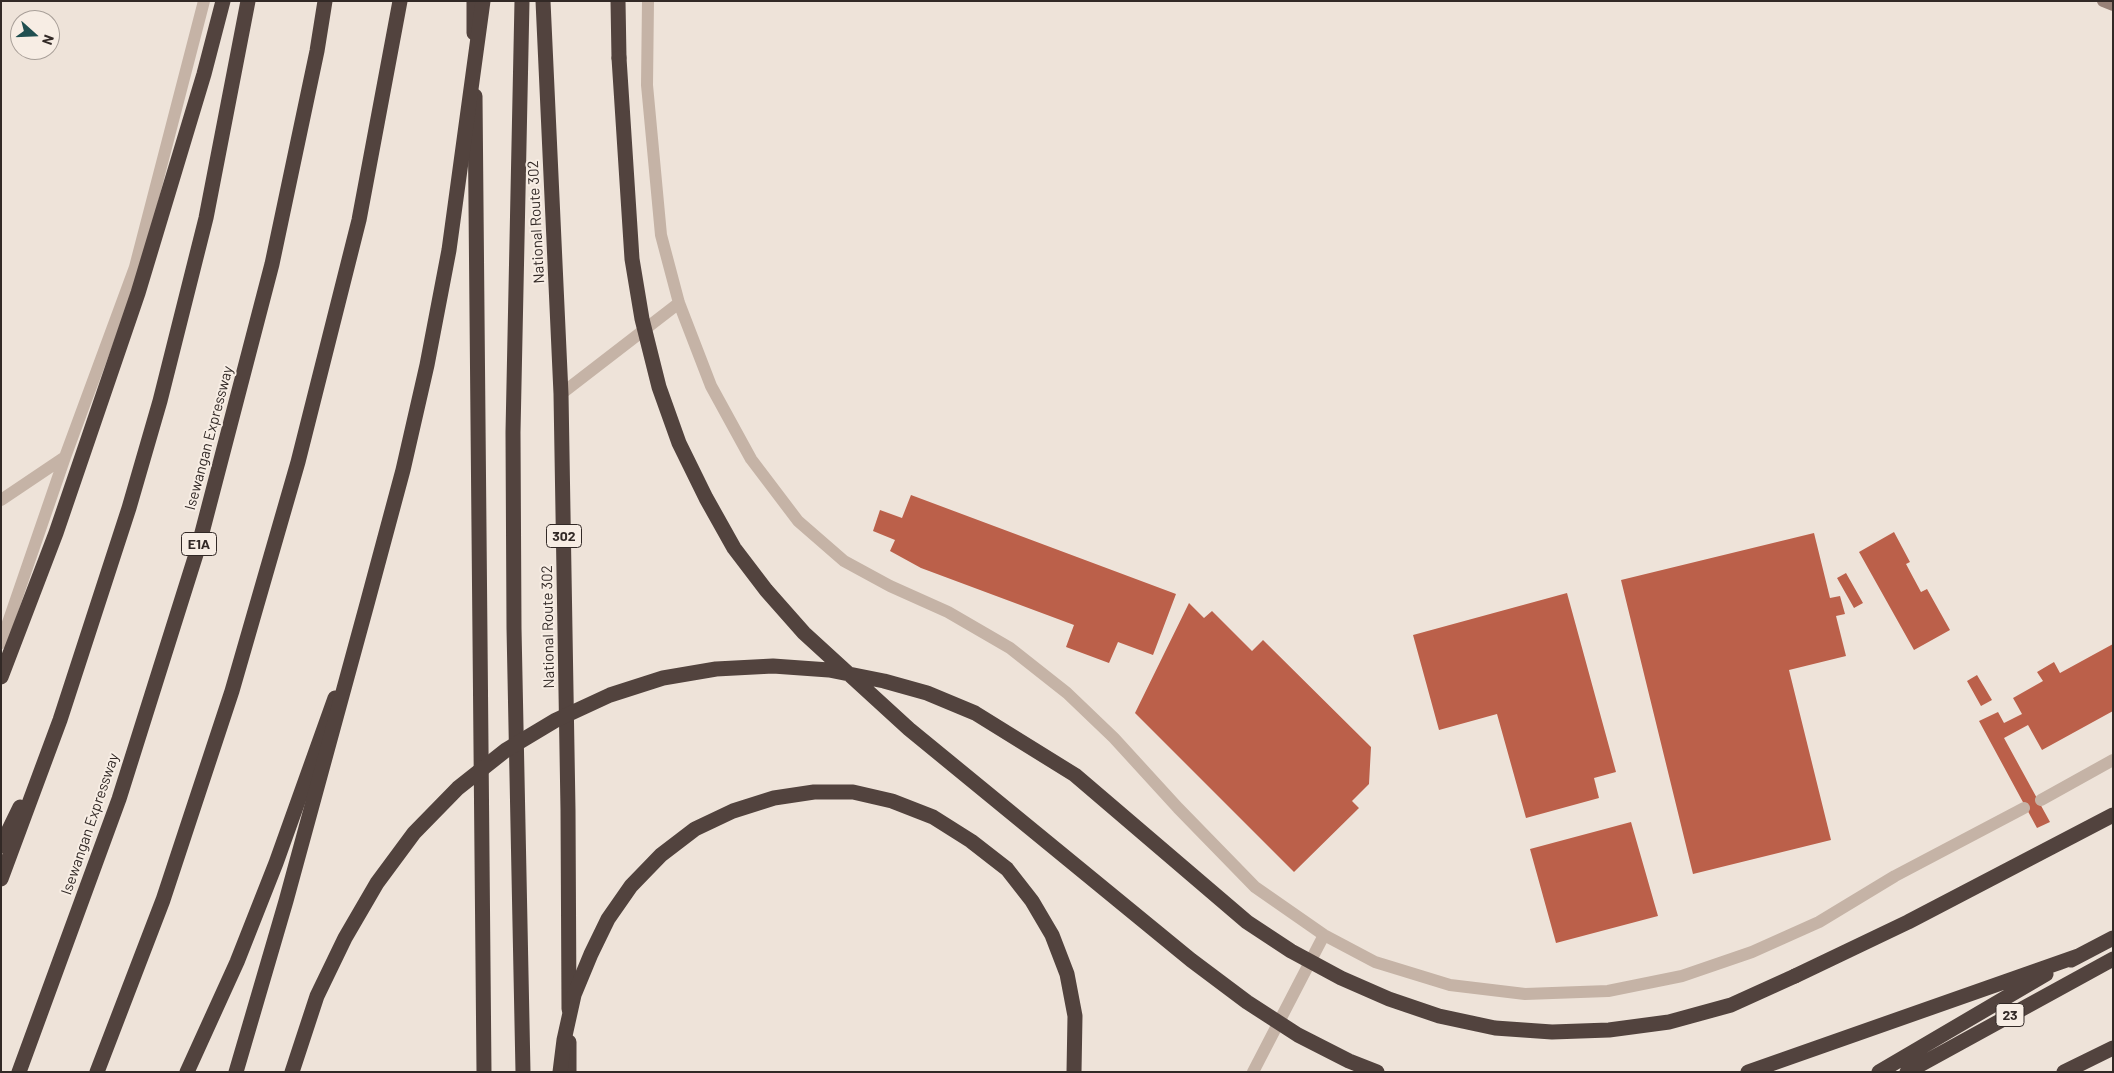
<!DOCTYPE html>
<html>
<head>
<meta charset="utf-8">
<style>
	body { margin:0 }
	#map { position:relative; width:2114px; height:1073px; overflow:hidden; background:#eee3d9; font-family:Barlow,sans-serif }
	canvas { display:block }
	.frame { position:absolute; inset:0; border:2px solid #322926; pointer-events:none }
	.north { position:absolute; left:10px; top:10px; width:50px; height:50px; box-sizing:border-box; background:#f7ede4; border:1px solid #a89f98; border-radius:50%; rotate:110deg; font-size:14px; font-weight:700; line-height:20px; text-align:center; color:#322926 }
	.north::after { content:''; display:block; margin:auto; width:18px; height:22px; background:#204f50; clip-path:polygon(50% 0,100% 100%,50% 72%,0 100%) }
</style>
</head>
<body>
<div id="map">
<canvas width="2114" height="1073"></canvas>
<div class="frame"></div>
<div class="north">N</div>
</div>
<script>
const c = document.querySelector('canvas').getContext('2d');
c.lineJoin = 'round';
function paint(path, color) { c.fillStyle = color; c.fill(path, 'evenodd'); }
const shape = rows => new Path2D(rows.map(r => 'M' + r).join(''));
function stroke(path, color, width, dash) { c.strokeStyle = color; c.lineWidth = width; c.lineCap = dash ? 'butt' : 'round'; c.setLineDash(dash || []); c.stroke(path); }
function label(font, color, halo, rows, align = 'center') {
  c.font = font + ' Barlow,sans-serif'; c.lineWidth = 4; c.setLineDash([]); c.textBaseline = 'middle'; c.strokeStyle = halo; c.fillStyle = color; for (const [text, x, y, turn = 0] of rows) {
    c.save(); c.translate(x, y); c.rotate((+turn || 0) * Math.PI / 180); c.textAlign = isNaN(turn) ? turn : align; if (halo) c.strokeText(text, 0, 0); c.fillText(text, 0, 0); c.restore();
  }
}
paint(shape([
	[911,495,1176,594,1153,655,1118,642,1109,663,1066,647,1074,625,921,568,890,551,895,540,873,531,880,510,902,518],
	[1894,532,1910,562,1906,564,1921,592,1927,589,1950,630,1914,650,1859,552],
	[1814,533,1830,598,1840,596,1845,614,1836,616,1846,656,1789,670,1831,840,1693,874,1621,580],
	[1846,573,1863,603,1854,608,1837,578],
	[1567,593,1616,772,1594,778,1599,798,1526,818,1497,714,1439,730,1413,635],
	[1189,603,1204,618,1212,611,1252,651,1263,640,1371,747,1369,784,1352,801,1359,808,1294,872,1135,713],
	[2113,644,2113,711,2042,750,2028,725,2004,738,2050,822,2037,828,1979,721,1998,712,2004,723,2022,714,2013,698,2043,681,2037,672,2054,662,2060,673],
	[1977,675,1992,700,1981,706,1967,681],
	[1631,822,1658,916,1556,943,1530,849]
]), '#bb604a');
stroke(shape([
	[648,1,647,85,661,235,679,303,711,386,751,459,798,521,844,561,890,586,948,612,1010,648,1067,693,1114,738,1178,808,1255,887,1324,935,1375,962,1450,985,1525,994,1608,991,1682,976,1752,952,1819,922,1895,876,2024,808],
	[561,394,679,303],
	[1,500,65,457],
	[1,643,65,457,135,267,204,1],
	[2041,800,2113,760],
	[1253,1072,1324,935]
]), '#c5b3a6', 12);
stroke(shape([
	[2103,1,2113,5]
]), '#988278', 12);
stroke(shape([
	[474,1,474,33],
	[522,1,513,432,514,628,523,1072],
	[543,1,561,394,568,810,569,1009],
	[618,1,619,58],
	[475,96,484,1072],
	[1,677,56,533,138,293,204,74,223,1],
	[1,846,20,807],
	[1,879,60,720,129,508,160,401,206,218,248,1],
	[2071,960,2113,938],
	[1795,976,1908,922,2113,815],
	[569,1042,569,1072],
	[19,1072,119,799,198,548,272,264,317,51,325,1],
	[97,1072,163,900,232,691,298,462,359,220,400,1],
	[187,1072,237,962,276,863,335,698],
	[1748,1072,2078,956],
	[1879,1072,2046,974],
	[1907,1072,2113,959],
	[2064,1072,2113,1048]
]), '#52433e', 15);
stroke(shape([
	[619,58,632,259,642,319,659,387,679,443,706,498,734,548,766,590,804,633,909,729,1191,960,1247,1002,1298,1035,1349,1061,1377,1072],
	[236,1072,286,901,367,604,403,470,427,365,449,250,483,1],
	[292,1072,317,996,345,938,377,883,414,833,458,788,506,750,556,720,610,695,663,678,716,669,773,666,829,670,884,681,927,693,975,713,1075,775,1247,922,1291,951,1341,978,1389,999,1439,1016,1495,1028,1552,1032,1609,1030,1669,1022,1731,1005,1795,976],
	[560,1072,564,1040,574,995,591,954,608,919,631,886,661,855,695,829,733,811,774,798,814,792,853,792,892,801,933,817,971,841,1007,869,1032,901,1052,935,1067,974,1075,1016,1074,1072]
]), '#52433e', 15);
for (const [x, y, w] of [
	[564,536,35],
	[199,544,35],
	[2010,1015,28]
]) { const box = new Path2D(); box.roundRect(x - w / 2, y - 11.5, w, 23, 4); c.fillStyle = '#f7ede4'; c.fill(box); stroke(box, '#322926', 1); }
label('bold 14px', '#322926', null, [
	["302",564,536],
	["E1A",199,544],
	["23",2010,1015]
]);
label('15px', '#322926', '#f7ede4', [
	["National Route 302",536,222,-93],
	["Isewangan Expressway",209,438,-75],
	["National Route 302",548,627,-91],
	["Isewangan Expressway",90,824,-71]
]);
</script>
</body>
</html>
